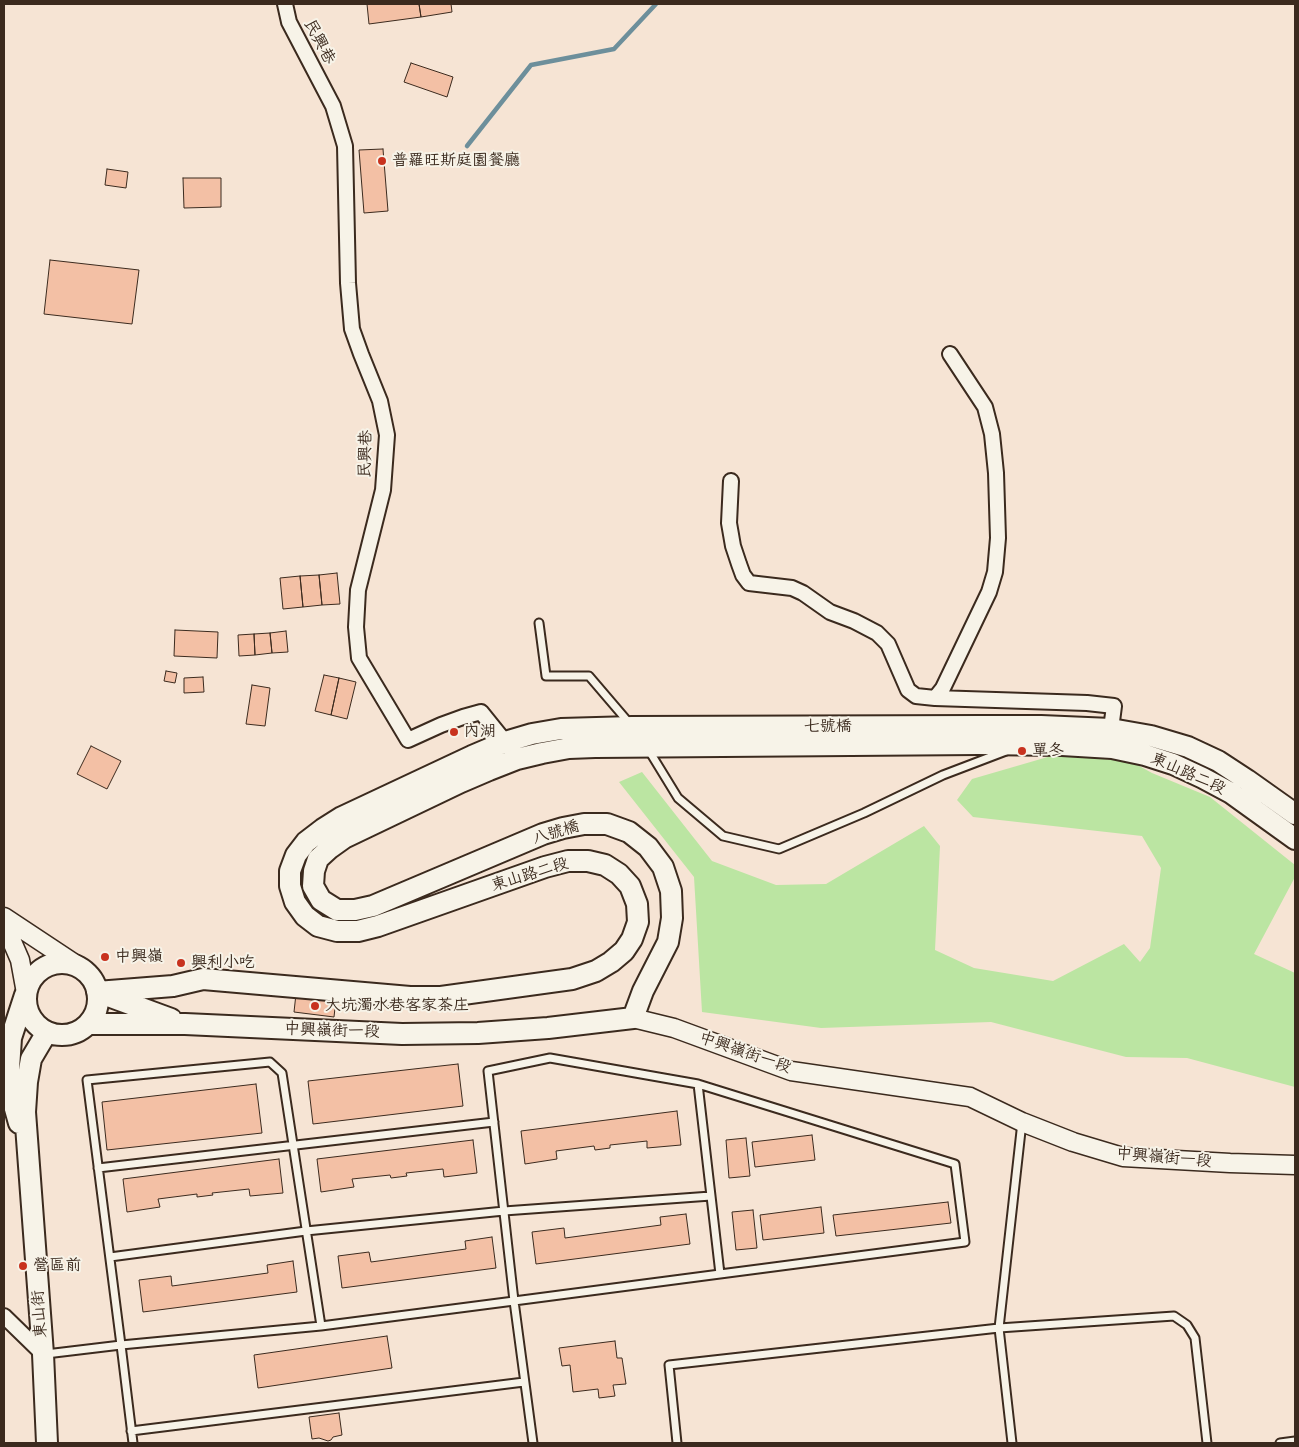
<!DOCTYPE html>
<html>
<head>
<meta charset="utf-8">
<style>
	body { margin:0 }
	#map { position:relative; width:1299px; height:1447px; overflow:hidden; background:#f6e4d4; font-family:Itim,sans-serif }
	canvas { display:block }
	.frame { position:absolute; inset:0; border:5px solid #3b2a1e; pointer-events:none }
</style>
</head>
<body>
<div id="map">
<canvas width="1299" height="1447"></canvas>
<div class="frame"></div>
</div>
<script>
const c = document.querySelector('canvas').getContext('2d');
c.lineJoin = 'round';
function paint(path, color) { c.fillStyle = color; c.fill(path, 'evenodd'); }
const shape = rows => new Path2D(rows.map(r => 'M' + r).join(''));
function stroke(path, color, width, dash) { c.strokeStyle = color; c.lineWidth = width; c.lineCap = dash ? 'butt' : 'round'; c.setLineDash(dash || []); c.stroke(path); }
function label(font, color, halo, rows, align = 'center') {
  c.font = font + ' Itim,"LXGW WenKai TC",sans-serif'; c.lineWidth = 4; c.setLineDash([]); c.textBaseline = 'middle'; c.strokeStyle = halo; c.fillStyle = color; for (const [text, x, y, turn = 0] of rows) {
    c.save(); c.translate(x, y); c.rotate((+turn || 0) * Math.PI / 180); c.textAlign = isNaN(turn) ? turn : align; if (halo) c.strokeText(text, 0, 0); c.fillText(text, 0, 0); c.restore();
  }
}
paint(shape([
	[1058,754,1132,762,1152,773,1210,797,1295,865,1295,877,1254,954,1295,973,1295,1087,1187,1058,1126,1057,991,1022,821,1028,702,1012,694,877,619,782,642,772,712,861,776,885,826,884,924,826,940,846,935,950,974,968,1053,981,1124,944,1140,962,1150,948,1161,868,1142,836,973,817,957,800,972,779]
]), '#bbe5a2');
stroke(shape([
	[467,146,531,65,614,49,656,4]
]), '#6d8f9b', 4.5);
const building = shape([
	[367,4,419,4,421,17,369,24,367,4],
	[419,4,451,4,452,12,421,17,419,4],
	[411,63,453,77,447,97,404,82,411,63],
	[383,149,388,211,364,213,359,150,383,149],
	[107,169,128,172,126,188,105,185,107,169],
	[183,178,221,178,221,207,184,208,183,178],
	[50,260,139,270,132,324,44,314,50,260],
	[337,573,340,604,322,605,319,575,337,573],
	[319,575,322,605,303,607,300,576,319,575],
	[300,576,303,607,283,609,280,578,300,576],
	[175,630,218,632,217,658,174,656,175,630],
	[286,631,288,652,272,653,270,633,286,631],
	[270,633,272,653,255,655,254,634,270,633],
	[254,634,255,655,239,656,238,635,254,634],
	[166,671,177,673,175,683,164,681,166,671],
	[324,675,339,678,331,715,315,711,324,675],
	[203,677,204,692,184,693,184,678,203,677],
	[339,678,356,682,347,719,331,715,339,678],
	[252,685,270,688,265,726,246,724,252,685],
	[91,746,121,761,107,789,77,774,91,746],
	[296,994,336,999,334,1017,294,1012,296,994],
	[458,1064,463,1106,313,1124,308,1081,458,1064],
	[256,1084,262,1133,107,1150,102,1102,256,1084],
	[677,1111,681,1145,647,1148,647,1141,610,1145,610,1148,595,1150,594,1146,556,1151,557,1159,525,1164,521,1131,677,1111],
	[812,1135,815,1160,755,1167,752,1142,812,1135],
	[746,1138,750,1176,729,1178,726,1140,746,1138],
	[473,1140,477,1173,444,1177,443,1169,406,1173,407,1176,391,1178,390,1175,352,1179,354,1187,321,1192,317,1159,473,1140],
	[279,1159,283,1193,250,1196,249,1189,212,1193,213,1195,197,1197,197,1194,158,1199,160,1207,127,1212,123,1179,279,1159],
	[948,1202,951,1223,836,1236,833,1215,948,1202],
	[821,1207,824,1233,763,1240,760,1215,821,1207],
	[753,1210,757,1248,736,1250,732,1212,753,1210],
	[686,1214,690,1244,536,1264,532,1232,564,1228,565,1238,661,1225,660,1217,686,1214],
	[492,1237,496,1268,342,1288,338,1256,369,1252,371,1262,466,1249,465,1241,492,1237],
	[293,1261,297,1292,143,1312,139,1280,171,1276,172,1286,268,1273,267,1265,293,1261],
	[387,1336,392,1368,258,1388,254,1355,387,1336],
	[615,1341,617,1358,622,1358,626,1384,613,1385,615,1396,599,1398,598,1389,573,1392,570,1365,562,1366,559,1348,615,1341],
	[339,1413,342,1435,333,1437,331,1440,328,1441,319,1438,312,1439,309,1417,339,1413]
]);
paint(building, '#f3c0a5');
stroke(building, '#3b2a1e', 1);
const service = shape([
	[539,623,546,676,589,676,630,724],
	[648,749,678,798,723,836,779,849,864,813,943,775,1006,751],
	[98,1168,494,1122],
	[711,1196,720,1274],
	[110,1257,306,1231,504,1211,711,1196,698,1084],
	[321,1326,282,1073,270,1062,87,1080,121,1345,321,1326,514,1301,720,1274,965,1242,955,1164,698,1084,550,1058,488,1071,514,1301,533,1443],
	[46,1354,121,1345,133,1443],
	[131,1431,524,1382],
	[677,1443,669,1365,999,1328,1174,1316,1187,1325,1195,1338,1207,1443],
	[1012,1443,999,1328,1022,1122],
	[1280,1443,1295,1441]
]);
const minor = shape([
	[285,4,289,22,333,106,345,146,348,283,352,329,361,354,380,401,387,435,383,490,358,590,356,627,359,658,408,740,441,725,463,717,481,712,510,748],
	[950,354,985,407,992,434,996,473,998,538,995,572,989,592,943,688,935,698,1087,703,1114,706,1111,729,1111,738],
	[731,481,729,523,733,546,739,564,743,575,749,583,792,588,803,593,830,612,854,621,877,633,888,644,908,690,916,696,935,698],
	[4,1316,43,1354]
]);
const tertiary = shape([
	[4,917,84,970],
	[4,923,20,960,26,993],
	[633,1018,674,1028,791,1071,970,1097,1022,1122,1073,1142,1123,1157,1230,1163,1295,1165]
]);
const secondary = shape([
	'26 999a36 36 0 1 1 72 0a36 36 0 1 1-72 0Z',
	[97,992,173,986,203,979,410,997,441,997,572,979,596,971,611,962,624,951,632,939,638,922,637,904,630,886,619,874,605,865,588,861,568,861,545,867,378,926,358,931,337,931,318,926,305,916,295,902,290,886,290,871,296,855,306,842,323,829,342,817,472,756,505,742,532,734,561,729,632,727,978,726,1041,726,1111,729,1151,736,1188,747,1218,761,1247,780,1295,814],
	[103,994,171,1019],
	[88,1024,185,1024,402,1034,478,1033,548,1028,633,1018,643,991,668,942,672,918,671,891,663,867,648,847,629,832,607,824,584,824,563,828,543,834,373,906,355,910,337,910,321,900,313,886,314,871,318,859,330,848,344,838,461,782,489,770,517,759,542,753,569,748,595,747,978,744,1062,745,1112,748,1145,755,1173,764,1203,778,1231,793,1295,839],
	[19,1123,8,1084,11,1038,25,995],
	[47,1443,43,1354,25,1112,27,1082,31,1059,47,1032]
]);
stroke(service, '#3b2a1e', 11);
stroke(minor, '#3b2a1e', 18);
stroke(tertiary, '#3b2a1e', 21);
stroke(secondary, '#3b2a1e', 24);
stroke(service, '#f7f3e8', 7);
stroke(minor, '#f7f3e8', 14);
stroke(tertiary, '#f7f3e8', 18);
stroke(secondary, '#f7f3e8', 20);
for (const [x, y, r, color] of [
	[382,161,5,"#c8321e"],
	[454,732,5,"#c8321e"],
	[1022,751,5,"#c8321e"],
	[105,957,5,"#c8321e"],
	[181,963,5,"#c8321e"],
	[315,1006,5,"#c8321e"],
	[23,1266,5,"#c8321e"]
]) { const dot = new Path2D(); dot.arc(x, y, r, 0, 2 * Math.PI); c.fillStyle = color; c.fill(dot); stroke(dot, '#f7f3e8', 2); }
label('16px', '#3b2a1e', '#f7f3e8', [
	["民興巷",319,42,62],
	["民興巷",366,454,-89],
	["七號橋",828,727],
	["東山路二段",1188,774,24],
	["八號橋",556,833,-17],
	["東山路二段",530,875,-17],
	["中興嶺街一段",332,1031,2],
	["中興嶺街一段",745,1053,19],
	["中興嶺街一段",1164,1158,5],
	["東山街",40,1314,-94]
]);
label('16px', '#3b2a1e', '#f7f3e8', [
	["普羅旺斯庭園餐廳",392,161],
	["內湖",464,732],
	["單冬",1032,751],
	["中興嶺",115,957],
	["興利小吃",191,963],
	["大坑濁水巷客家茶庄",325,1006],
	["營區前",33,1266]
], 'left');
</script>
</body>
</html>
